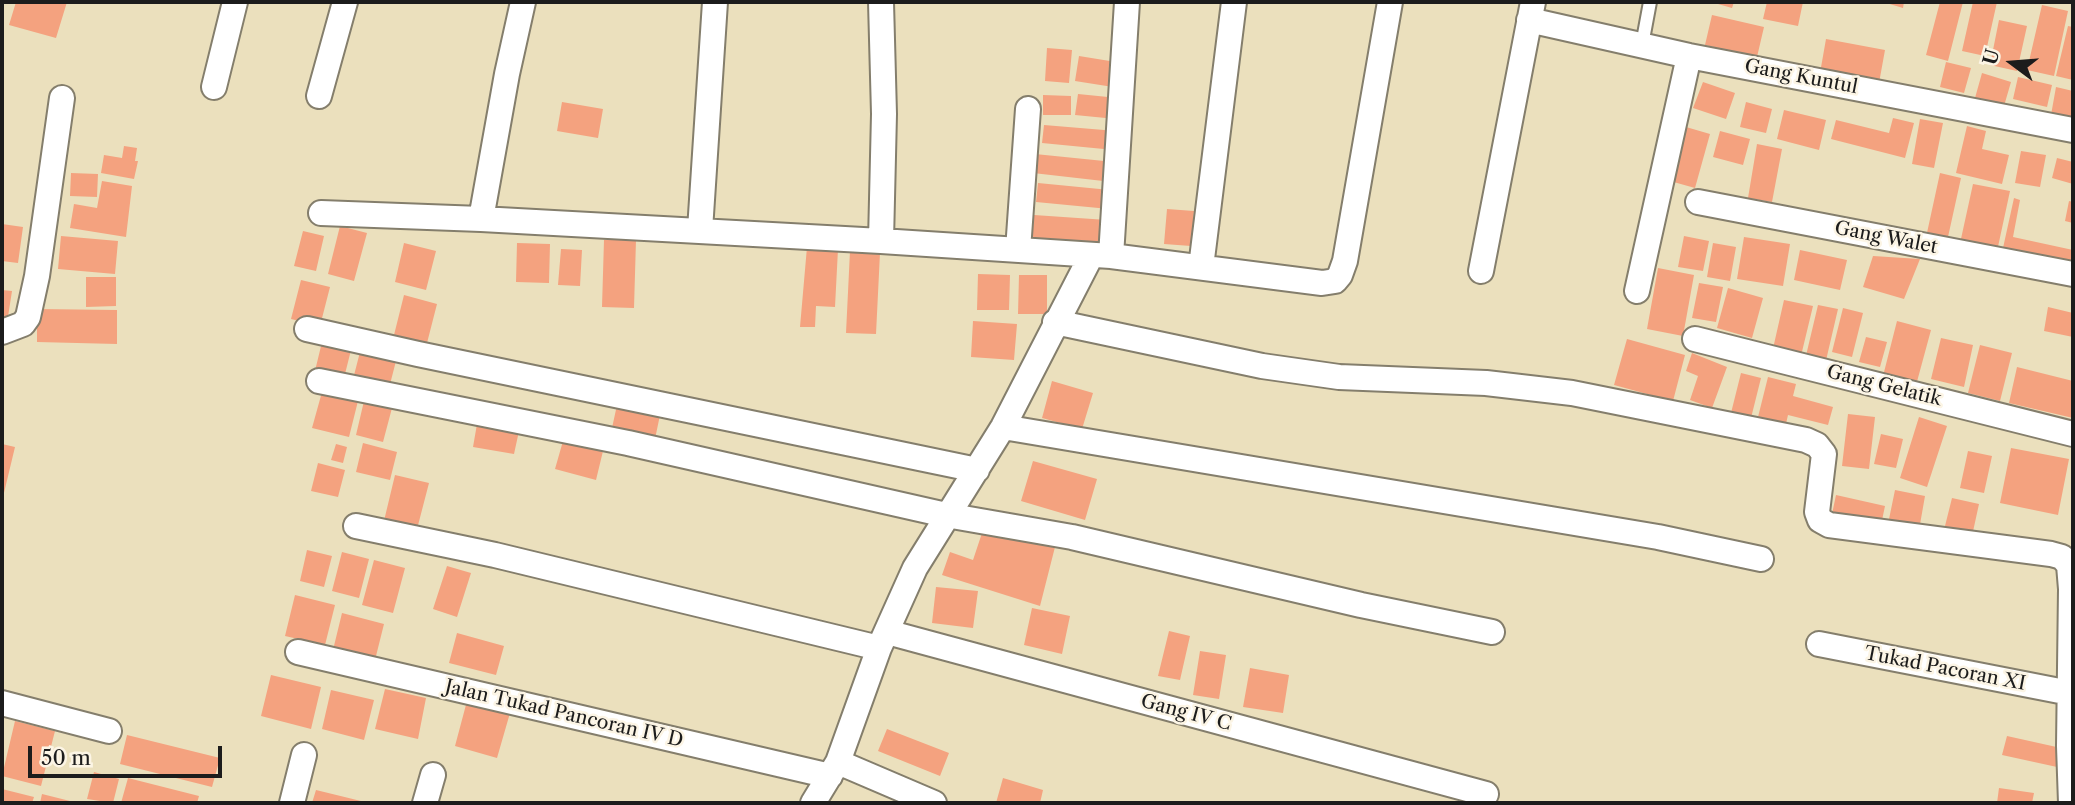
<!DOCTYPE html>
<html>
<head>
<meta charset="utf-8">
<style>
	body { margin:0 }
	#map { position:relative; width:2075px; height:805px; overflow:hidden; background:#ebe0bd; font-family:"Libre Caslon Text",serif }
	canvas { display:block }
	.frame { position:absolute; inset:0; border:4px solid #1c1c1c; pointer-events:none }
	.north { position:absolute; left:1977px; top:28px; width:70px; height:70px; -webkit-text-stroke:5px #fcf5e5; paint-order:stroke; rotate:286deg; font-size:19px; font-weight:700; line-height:28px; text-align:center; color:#1c1c1c }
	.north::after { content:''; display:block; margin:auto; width:24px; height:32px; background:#1c1c1c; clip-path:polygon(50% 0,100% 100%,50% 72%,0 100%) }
	.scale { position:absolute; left:28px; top:746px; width:194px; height:32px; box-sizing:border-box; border:4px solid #1c1c1c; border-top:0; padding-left:9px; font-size:21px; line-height:24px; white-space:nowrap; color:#1c1c1c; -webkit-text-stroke:5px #fcf5e5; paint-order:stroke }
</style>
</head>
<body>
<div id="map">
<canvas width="2075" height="805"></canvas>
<div class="frame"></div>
<div class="north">U</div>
<div class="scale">50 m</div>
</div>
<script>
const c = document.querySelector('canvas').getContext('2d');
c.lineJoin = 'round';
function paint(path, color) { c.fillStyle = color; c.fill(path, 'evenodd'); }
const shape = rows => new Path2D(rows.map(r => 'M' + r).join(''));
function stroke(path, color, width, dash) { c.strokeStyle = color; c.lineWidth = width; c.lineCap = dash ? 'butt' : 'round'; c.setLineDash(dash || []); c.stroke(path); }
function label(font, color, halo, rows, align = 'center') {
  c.font = font + ' "Libre Caslon Text",serif'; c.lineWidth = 5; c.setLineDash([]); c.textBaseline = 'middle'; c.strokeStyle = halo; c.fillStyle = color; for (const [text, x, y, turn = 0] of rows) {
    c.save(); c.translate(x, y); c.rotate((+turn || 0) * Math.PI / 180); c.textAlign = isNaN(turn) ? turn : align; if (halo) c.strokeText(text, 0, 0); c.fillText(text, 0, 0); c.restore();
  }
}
paint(shape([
	[16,2,67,2,56,38,9,25],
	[1711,2,1734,2,1732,8],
	[1767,2,1803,2,1798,26,1763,19],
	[1883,2,1904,2,1903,8],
	[1940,2,1963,2,1948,61,1926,55],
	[1973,2,1997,2,1985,56,1962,51],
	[2042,5,2068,11,2054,76,2027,70],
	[1712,15,1764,27,1757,57,1705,45],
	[1999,20,2027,26,2017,71,1990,65],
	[2068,26,2073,27,2073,80,2056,76],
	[1826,39,1885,50,1879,83,1820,73],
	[1047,48,1072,50,1069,83,1045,81],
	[1079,56,1116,62,1113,87,1075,81],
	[1946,62,1971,68,1964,93,1940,87],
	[1982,73,2011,82,2004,106,1975,98],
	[2018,77,2052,85,2047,107,2013,99],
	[1703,82,1735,93,1726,119,1693,108],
	[2056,87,2073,91,2073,119,2051,115],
	[1078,94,1118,98,1116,119,1075,115],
	[1043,95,1071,96,1071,115,1043,115],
	[562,102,603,109,598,138,557,131],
	[1746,102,1772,109,1766,133,1740,127],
	[1784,110,1826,120,1819,150,1777,139],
	[1893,118,1914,123,1905,158,1831,139,1836,120,1889,133],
	[1920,119,1943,123,1934,168,1912,164],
	[1044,125,1116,131,1114,150,1042,143],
	[1967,126,1986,131,1982,149,2009,155,2002,184,1956,173],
	[1686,127,1710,134,1695,188,1670,181],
	[1720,131,1750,139,1743,165,1713,157],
	[1757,144,1782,149,1772,202,1748,198],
	[124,146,137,148,135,161,138,161,134,179,101,173,104,155,122,158],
	[2021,151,2046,155,2040,187,2015,183],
	[1035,154,1114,162,1112,182,1033,173],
	[2057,158,2073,162,2073,184,2052,178],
	[71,173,98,174,97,197,70,196],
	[1940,173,1961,178,1946,246,1925,242],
	[102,181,132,186,126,237,70,228,74,204,97,208],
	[1038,183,1110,190,1109,209,1036,202],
	[1973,184,2010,191,1996,256,1959,248],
	[2014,198,2020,200,2013,237,2073,250,2073,263,2003,248],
	[2069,201,2073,202,2073,223,2065,221],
	[1167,209,1194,211,1191,246,1164,244],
	[1034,215,1107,220,1106,242,1032,238],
	[2,224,23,227,18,263,2,261],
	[340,226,367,233,354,281,328,274],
	[303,231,324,236,316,271,294,266],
	[61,236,118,241,115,274,58,269],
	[1684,236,1709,241,1703,271,1678,267],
	[1744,237,1790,244,1783,286,1737,279],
	[604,240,636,240,634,308,602,307],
	[404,243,436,251,426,290,395,282],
	[517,243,550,244,549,283,516,282],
	[1713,243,1736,247,1730,281,1707,277],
	[807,247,838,249,835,307,816,306,815,327,800,327],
	[561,249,582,250,580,286,558,285],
	[1800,250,1847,260,1840,290,1794,280],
	[850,251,880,253,876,334,846,333],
	[1873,256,1920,259,1904,299,1863,287],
	[1658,268,1694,275,1683,336,1647,329],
	[978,274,1010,275,1009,310,977,310],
	[1019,275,1047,275,1047,314,1018,314],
	[86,277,116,277,116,306,86,307],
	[301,280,330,287,320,326,291,319],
	[1699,283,1723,287,1716,322,1692,318],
	[1728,288,1763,298,1752,338,1717,328],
	[2,290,12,291,7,323,2,322],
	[404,295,437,304,427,343,394,335],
	[1784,300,1813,306,1800,360,1772,353],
	[1818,305,1838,309,1824,369,1804,364],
	[2048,307,2073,313,2073,337,2044,331],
	[1843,308,1863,313,1852,357,1832,352],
	[37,309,117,310,117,344,37,342],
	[973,321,1017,324,1014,360,971,357],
	[1897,321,1931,330,1915,389,1882,380],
	[1866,337,1887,342,1880,367,1859,362],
	[1941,338,1973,345,1964,387,1931,379],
	[1627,339,1685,355,1673,401,1614,385],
	[322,342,351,350,343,382,314,375],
	[1980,345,2012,353,2000,401,1968,393],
	[360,352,396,361,388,392,352,383],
	[1692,353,1727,367,1712,408,1690,400,1698,376,1686,371],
	[2017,367,2073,381,2073,418,2009,403],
	[1741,373,1761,378,1751,418,1731,413],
	[1768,377,1796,384,1793,396,1833,407,1828,425,1788,415,1785,428,1757,421],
	[1052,381,1093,393,1082,429,1042,418],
	[322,392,358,401,349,437,312,428],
	[364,401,392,408,383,442,356,435],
	[617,405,660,415,655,439,612,428],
	[1848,414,1875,417,1869,469,1842,466],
	[1919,417,1947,426,1927,487,1900,478],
	[477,424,519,431,514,454,473,447],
	[1881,434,1903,439,1896,468,1874,464],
	[563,441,603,451,596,480,555,469],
	[363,443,397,452,390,480,356,472],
	[2,444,15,447,3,497,2,497],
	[336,444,347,447,343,463,331,460],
	[2011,448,2069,459,2058,515,2000,503],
	[1968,451,1992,456,1984,493,1960,488],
	[1033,461,1097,479,1085,520,1021,501],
	[318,463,345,470,338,497,311,491],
	[395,475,429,483,416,533,383,525],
	[1895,490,1925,496,1919,530,1888,524],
	[1836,495,1885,506,1881,525,1832,514],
	[1952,498,1979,504,1972,536,1944,530],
	[985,524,1055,547,1040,606,942,575,950,552,973,560],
	[307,550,332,556,324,587,300,581],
	[342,552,369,559,359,598,332,591],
	[374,560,405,568,393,613,362,605],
	[447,566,471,573,457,617,433,609],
	[936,587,978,591,973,628,932,623],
	[295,595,335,605,325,645,285,636],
	[1032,608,1070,616,1062,654,1024,645],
	[342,613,384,624,375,660,333,650],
	[1169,631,1190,636,1180,680,1158,676],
	[457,633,504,646,496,675,449,663],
	[1200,651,1226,655,1219,699,1193,695],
	[1250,668,1289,675,1283,713,1243,707],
	[271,675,321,687,311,729,261,716],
	[385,689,426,698,418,739,375,729],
	[331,690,374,700,364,740,322,729],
	[467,701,510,713,497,758,455,746],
	[15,721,55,731,41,786,2,776],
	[887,729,949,753,940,776,878,751],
	[127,735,220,758,212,787,120,764],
	[2007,736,2061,748,2057,767,2002,755],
	[94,772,119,779,113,803,87,799],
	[128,778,199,796,197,803,121,803],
	[1003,778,1043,790,1040,803,996,803],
	[1999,788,2034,793,2032,803,1997,803],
	[2,789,34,797,32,803,2,803],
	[316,790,365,802,365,803,312,803],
	[42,794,74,802,74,803,40,803]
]), '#f4a27f');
const service = shape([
	[1642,45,1650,2]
]);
const minor = shape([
	[1529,20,1689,56,2073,130],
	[214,87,235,2],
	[319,96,345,2],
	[1698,202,2073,274],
	[321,213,481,219,881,241,1111,256,1322,283,1335,281,1340,275,1345,261,1390,2],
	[481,219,507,74,523,2],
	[700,230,715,2],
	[881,241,884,114,881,2],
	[1018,250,1028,109],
	[1111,256,1127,2],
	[1201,267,1234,2],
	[1481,271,1533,2],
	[1637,291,1689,56],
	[1055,322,1262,366,1339,377,1486,383,1572,393,1806,440,1817,445,1824,454,1817,512,1820,520,1829,525,2051,554,2062,557,2069,565,2071,589,2069,746,2071,803],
	[307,329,418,354,977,470],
	[2,332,23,324,28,317,37,276,62,98],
	[1695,339,2073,434],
	[319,381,628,443,946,515,1072,537,1361,605,1492,632],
	[1003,427,1658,537,1761,559],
	[356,526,495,555,879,648],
	[887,632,1486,794],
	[1819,644,2070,693],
	[298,652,830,776],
	[2,703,109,731],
	[838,762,934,803],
	[292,803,304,755],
	[425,803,433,775],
	[813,803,838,762,879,648,915,568,1003,427,1091,256]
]);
stroke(service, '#847e6c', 16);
stroke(minor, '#847e6c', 28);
stroke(service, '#fff', 12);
stroke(minor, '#fff', 24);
label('19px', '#1c1c1c', '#fcf5e5', [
	["Gang Kuntul",1801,77,11],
	["Gang Walet",1886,238,11],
	["Gang Gelatik",1884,386,14],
	["Tukad Pacoran XI",1945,669,11],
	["Gang IV C",1186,713,15],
	["Jalan Tukad Pancoran IV D",564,714,13]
]);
</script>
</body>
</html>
